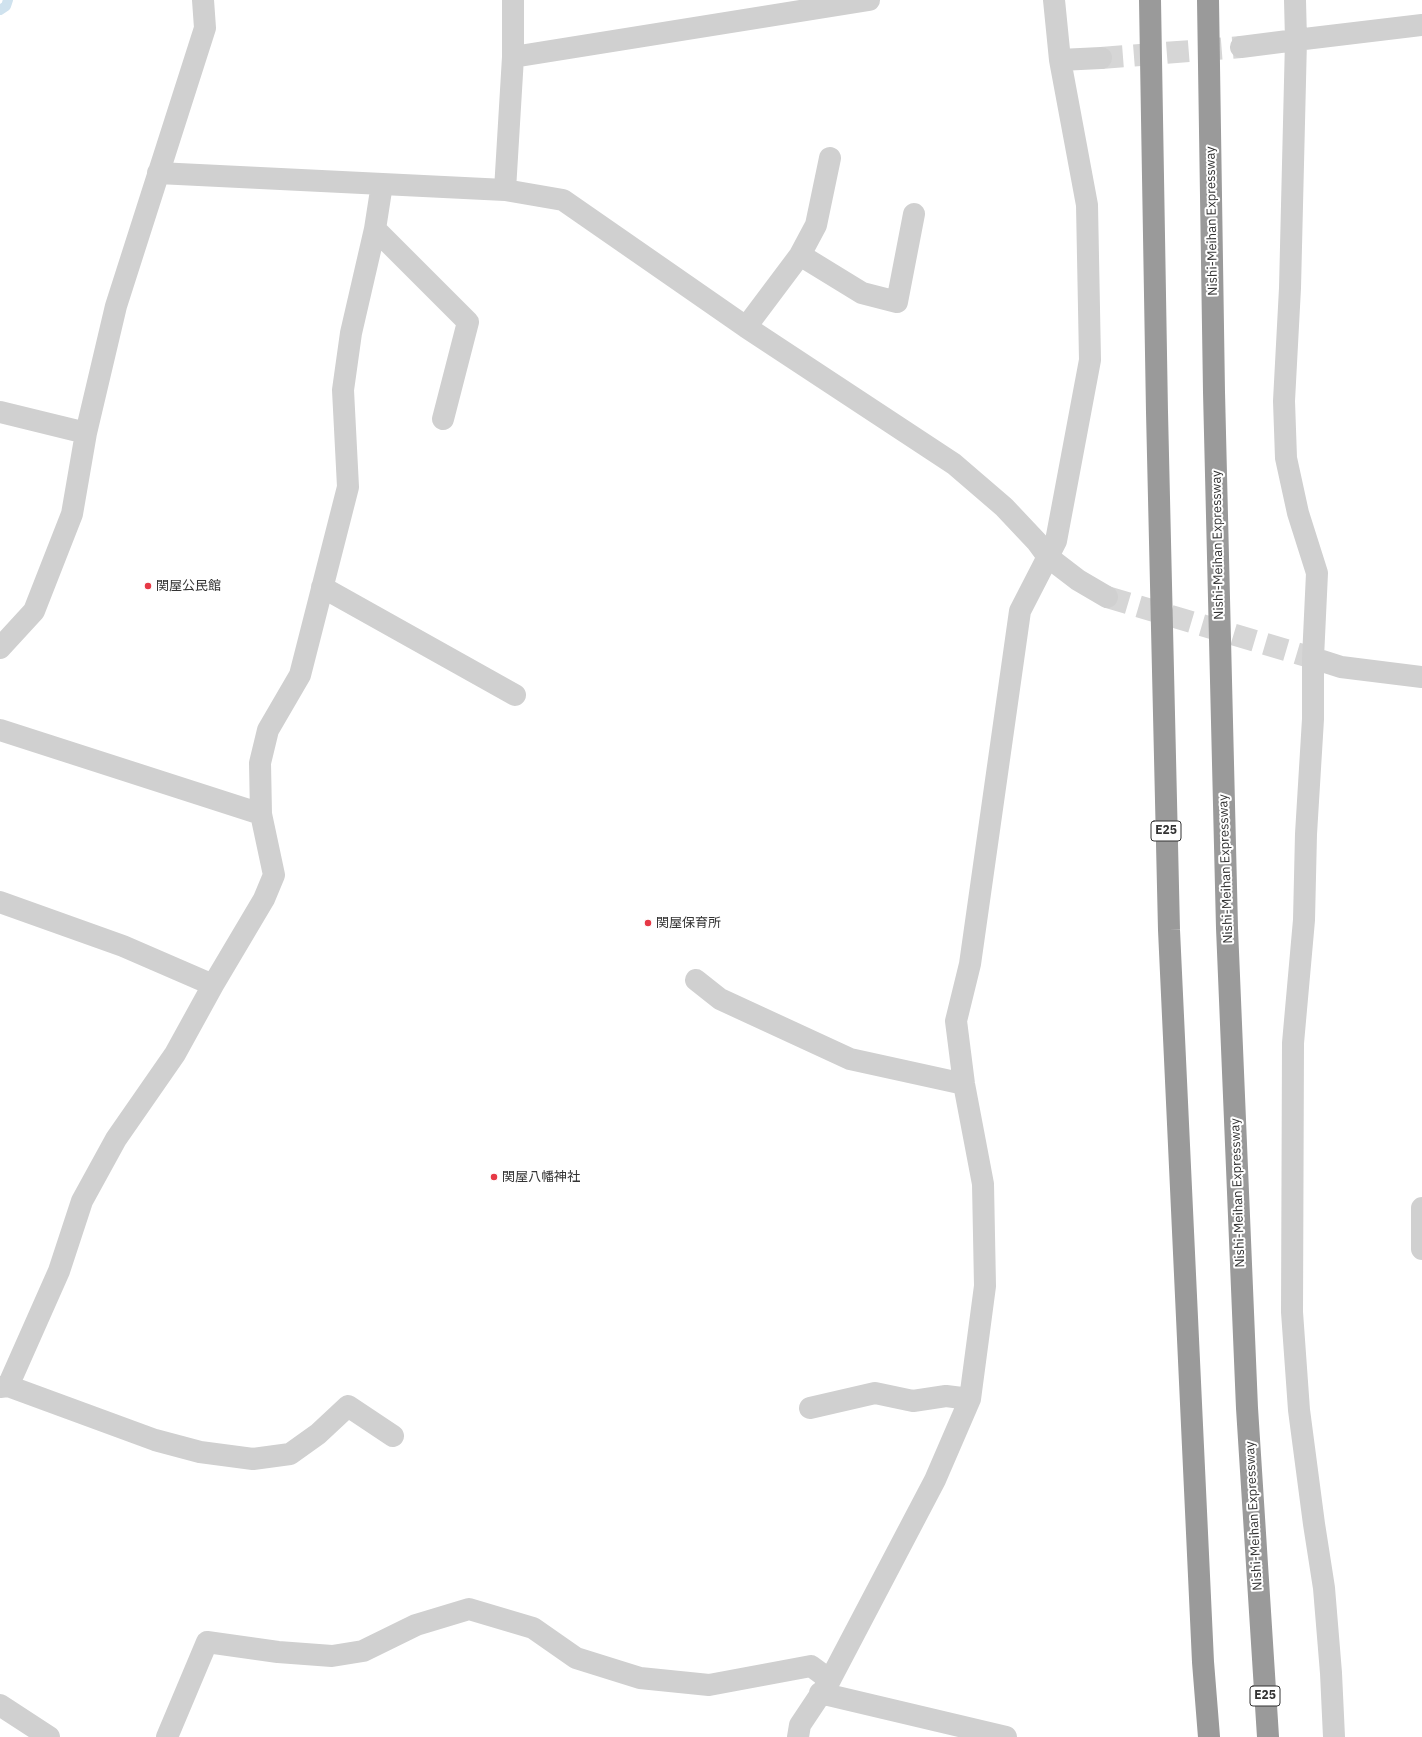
<!DOCTYPE html>
<html>
<head>
<meta charset="utf-8">
<style>
	body { margin:0 }
	canvas { display:block; background:#fff }
</style>
</head>
<body>
<canvas width="1422" height="1737"></canvas>
<script>
const c = document.querySelector('canvas').getContext('2d');
c.lineJoin = 'round';
const shape = rows => new Path2D(rows.map(r => 'M' + r).join(''));
function stroke(path, color, width, dash) { c.strokeStyle = color; c.lineWidth = width; c.lineCap = dash ? 'butt' : 'round'; c.setLineDash(dash || []); c.stroke(path); }
function label(font, color, halo, rows, align = 'center') {
  c.font = font + ' "IBM Plex Sans","Noto Sans JP",sans-serif'; c.lineWidth = 4; c.setLineDash([]); c.textBaseline = 'middle'; c.strokeStyle = halo; c.fillStyle = color; for (const [text, x, y, turn = 0] of rows) {
    c.save(); c.translate(x, y); c.rotate((+turn || 0) * Math.PI / 180); c.textAlign = isNaN(turn) ? turn : align; if (halo) c.strokeText(text, 0, 0); c.fillText(text, 0, 0); c.restore();
  }
}
stroke(shape([
	[0,10,6,6,8,0]
]), '#cfe2ee', 10);
stroke(shape([
	[1101,58,1241,47],
	[1107,597,1313,658]
]), '#d6d6d6', 22, [22, 11]);
stroke(shape([
	[1295,0,1296,40,1422,25],
	[1241,47,1296,40,1290,288,1284,401,1286,458,1298,513,1317,573,1313,658,1313,719,1306,834,1304,920,1293,1043,1292,1312,1299,1410,1314,1524,1324,1588,1331,1673,1334,1737],
	[513,57,869,0],
	[1060,60,1101,58],
	[158,173,505,190,563,200,746,327,954,464,1004,507,1037,542,1048,557,1078,580,1107,597],
	[382,184,375,229,468,322,443,419],
	[505,190,513,57,513,0],
	[800,255,862,293,897,302,914,214],
	[746,327,800,255,816,225,830,158],
	[0,412,86,433],
	[322,587,515,695],
	[0,648,34,611,72,514,86,433,116,306,205,28,203,0],
	[1313,658,1341,667,1422,677],
	[0,730,261,814,274,875,264,899,213,985],
	[261,814,260,763,268,730,300,675,348,487,343,390,351,333,375,229],
	[0,902,123,946,213,985,175,1054,116,1139,82,1201,59,1271,8,1386,0,1387],
	[696,980,720,999,850,1059,964,1084],
	[1422,1208,1422,1249],
	[8,1386,155,1440,200,1452,253,1459,290,1454,318,1434,348,1406,393,1436],
	[810,1408,875,1393,913,1401,946,1396,970,1399],
	[820,1693,1006,1737],
	[0,1705,49,1737],
	[167,1737,207,1642,278,1652,332,1656,363,1651,416,1625,469,1609,533,1628,576,1658,640,1678,709,1685,811,1666,830,1680],
	[798,1737,800,1725,830,1680,935,1480,970,1399,985,1286,983,1184,964,1084,956,1021,970,964,1020,611,1056,541,1090,360,1087,205,1060,60,1054,0]
]), '#d0d0d0', 22);
stroke(shape([
	[1150,0,1157,412,1169,930,1203,1662,1209,1737],
	[1208,0,1214,392,1227,928,1247,1408,1268,1737]
]), '#9a9a9a', 22);
for (const [x, y, r, color] of [
	[148,586,4,"#e63946"],
	[648,923,4,"#e63946"],
	[494,1177,4,"#e63946"]
]) { const dot = new Path2D(); dot.arc(x, y, r, 0, 2 * Math.PI); c.fillStyle = color; c.fill(dot); stroke(dot, '#fff', 1.5); }
for (const [x, y, w] of [
	[1166,831,30],
	[1265,1696,30]
]) { const box = new Path2D(); box.roundRect(x - w / 2, y - 10, w, 20, 3); c.fillStyle = '#fff'; c.fill(box); stroke(box, '#333', 1); }
label('bold 12px', '#333', null, [
	["E25",1166,831],
	["E25",1265,1696]
]);
label('13px', '#333', '#fff', [
	["Nishi-Meihan Expressway",1212,221,-91],
	["Nishi-Meihan Expressway",1218,545,-91],
	["Nishi-Meihan Expressway",1226,869,-92],
	["Nishi-Meihan Expressway",1238,1193,-92],
	["Nishi-Meihan Expressway",1254,1516,-93]
]);
label('13px', '#333', '#fff', [
	["関屋公民館",156,586],
	["関屋保育所",656,923],
	["関屋八幡神社",502,1177]
], 'left');
</script>
</body>
</html>
